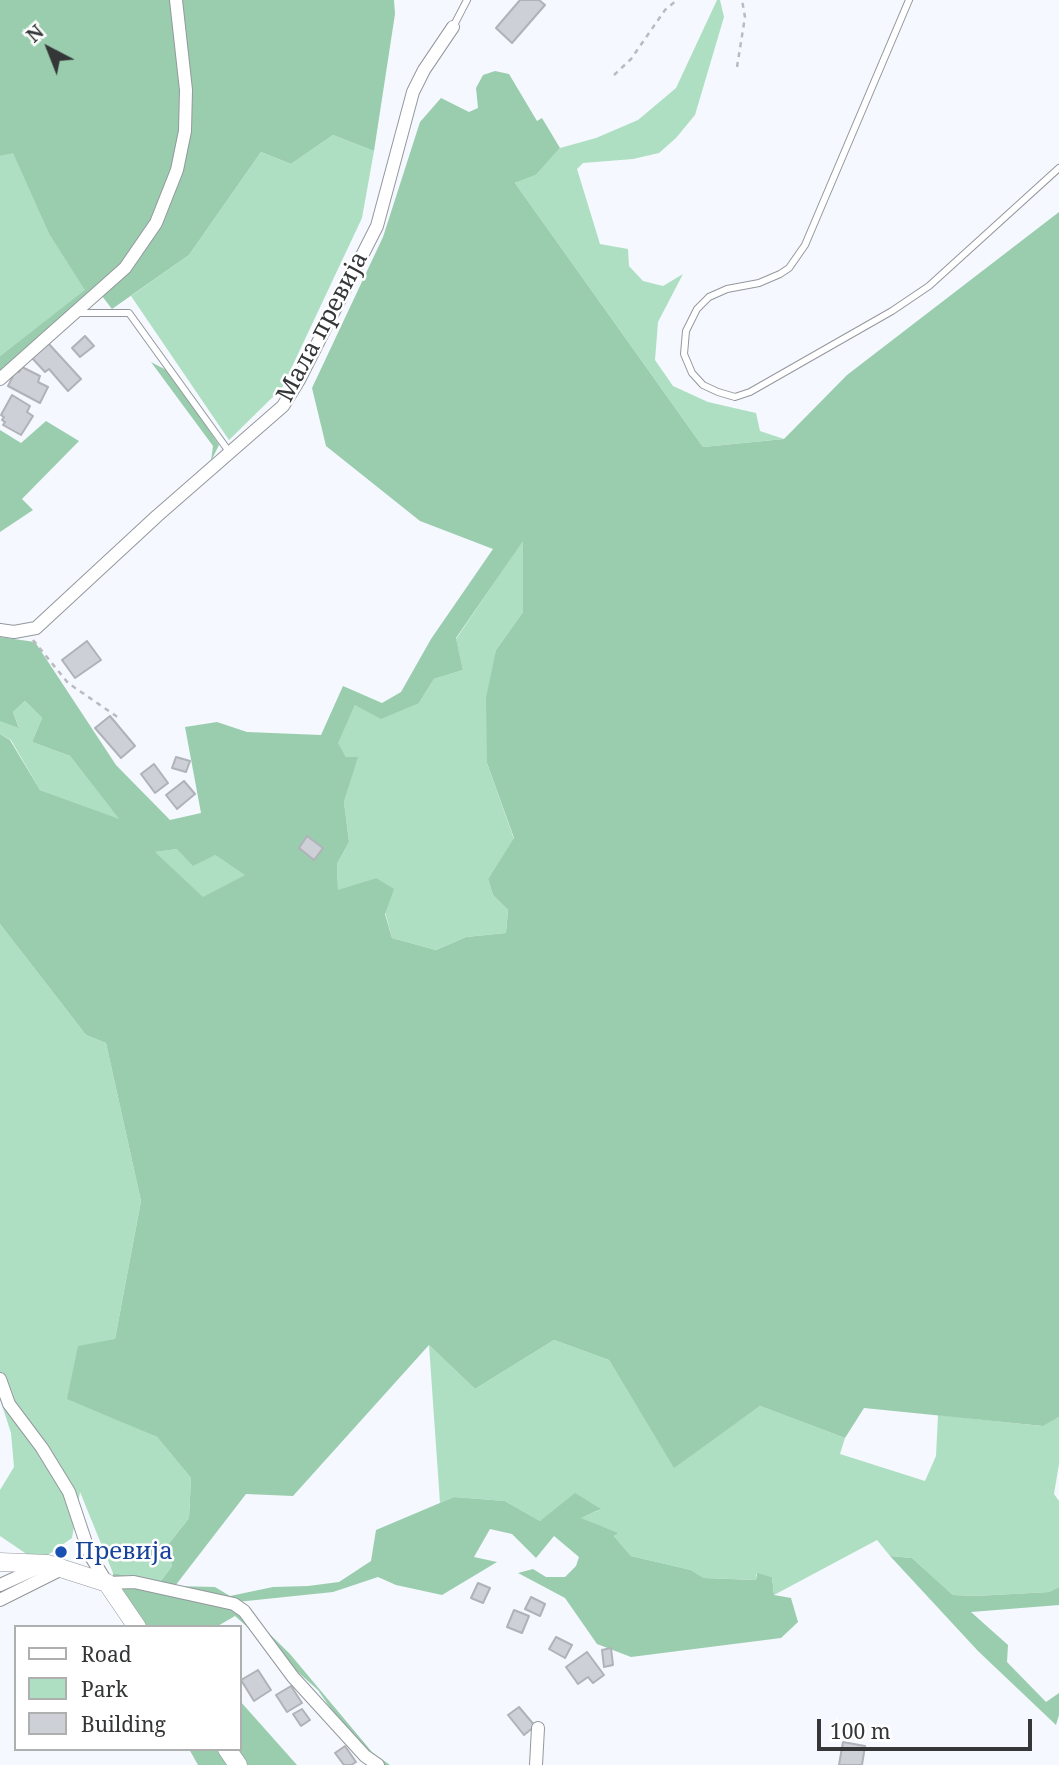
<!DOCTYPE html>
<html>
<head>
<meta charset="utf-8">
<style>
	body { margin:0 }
	#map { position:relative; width:1059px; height:1765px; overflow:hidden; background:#f5f8fe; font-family:"Noto Serif",serif }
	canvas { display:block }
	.legend { position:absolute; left:14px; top:1625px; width:228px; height:126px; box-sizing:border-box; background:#fff; border:2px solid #aeafaf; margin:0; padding:9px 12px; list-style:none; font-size:21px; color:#343638 }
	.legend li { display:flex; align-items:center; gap:14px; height:35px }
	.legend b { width:35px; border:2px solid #aeafaf }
	.north { position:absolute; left:14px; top:14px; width:70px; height:70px; -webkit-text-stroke:5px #fff; paint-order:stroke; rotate:318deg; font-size:19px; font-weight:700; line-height:28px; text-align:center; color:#343638 }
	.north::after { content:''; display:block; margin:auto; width:24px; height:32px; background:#343638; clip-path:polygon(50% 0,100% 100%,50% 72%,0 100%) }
	.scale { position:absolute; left:817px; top:1719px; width:215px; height:32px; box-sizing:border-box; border:4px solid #343638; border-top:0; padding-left:9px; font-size:21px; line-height:24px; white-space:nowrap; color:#343638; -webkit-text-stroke:5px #fff; paint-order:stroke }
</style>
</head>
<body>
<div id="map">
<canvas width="1059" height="1765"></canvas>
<ul class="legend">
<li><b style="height:9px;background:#fff"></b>Road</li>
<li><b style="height:19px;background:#afdfc2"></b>Park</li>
<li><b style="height:19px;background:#cdd0d6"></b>Building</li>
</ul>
<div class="north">N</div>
<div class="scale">100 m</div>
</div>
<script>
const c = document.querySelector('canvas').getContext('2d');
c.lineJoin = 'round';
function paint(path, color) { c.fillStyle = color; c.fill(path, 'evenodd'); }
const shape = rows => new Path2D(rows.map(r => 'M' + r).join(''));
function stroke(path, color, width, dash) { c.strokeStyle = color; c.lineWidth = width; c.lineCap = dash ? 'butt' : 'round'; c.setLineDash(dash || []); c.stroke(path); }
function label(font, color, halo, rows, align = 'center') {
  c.font = font + ' "Noto Serif",serif'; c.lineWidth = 5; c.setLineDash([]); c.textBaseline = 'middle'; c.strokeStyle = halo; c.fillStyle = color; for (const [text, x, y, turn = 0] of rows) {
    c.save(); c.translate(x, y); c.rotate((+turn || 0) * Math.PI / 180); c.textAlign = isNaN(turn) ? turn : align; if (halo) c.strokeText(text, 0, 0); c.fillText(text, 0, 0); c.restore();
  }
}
paint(shape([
	[717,0,720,0,724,17,695,115,676,138,659,153,633,159,583,163,577,169,600,244,628,249,629,266,643,281,663,286,683,274,658,322,655,360,673,386,708,402,756,413,760,431,784,439,703,447,515,183,536,175,560,148,596,138,638,120,676,88],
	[333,135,374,151,362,218,282,388,229,440,131,296,189,255,261,152,291,164],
	[13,152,49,234,86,290,0,356,0,156],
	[523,540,523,612,496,650,487,763,514,839,488,879,493,895,508,910,506,933,466,937,436,950,392,938,376,878,338,891,337,864,349,842,344,802,357,758,346,757,337,743,355,705,419,703,434,679,463,670,456,639],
	[25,701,42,718,32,742,70,756,120,820,40,790,11,740,0,734,0,720,19,727,13,712],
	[177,849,215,855,246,875,203,898,154,852],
	[0,924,86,1035,106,1043,141,1201,115,1339,68,1398,157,1437,191,1478,189,1518,167,1546,172,1566,160,1582,113,1573,80,1492,72,1538,45,1557,28,1555,0,1536,0,1490,14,1467,11,1433,0,1399],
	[554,1340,609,1360,674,1467,760,1406,845,1438,840,1454,925,1481,936,1456,938,1415,1042,1426,1059,1417,1059,1464,1054,1494,1059,1501,1059,1587,1049,1592,976,1596,953,1595,912,1558,890,1556,877,1540,774,1595,772,1577,756,1574,756,1580,704,1578,691,1570,631,1556,614,1536,619,1533,580,1518,600,1510,540,1521,505,1501,454,1497,440,1503,429,1345,475,1389]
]), '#afdfc2');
paint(shape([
	[0,0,394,0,395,14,374,151,333,135,291,164,261,152,189,255,112,309,102,296,0,376,0,356,85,290,49,234,13,153,0,156],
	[495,71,509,74,537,121,542,118,560,148,536,175,515,183,703,447,784,439,847,375,1059,212,1059,1417,1043,1426,864,1408,845,1438,760,1406,674,1468,609,1360,554,1340,475,1389,429,1345,293,1496,246,1494,175,1586,215,1587,230,1596,273,1587,308,1586,339,1582,371,1561,376,1530,454,1497,505,1501,540,1521,575,1493,601,1509,581,1518,619,1533,614,1536,631,1556,691,1570,704,1578,756,1580,757,1573,772,1577,774,1595,791,1598,798,1622,781,1638,631,1657,597,1644,565,1598,518,1573,533,1569,546,1577,565,1577,576,1566,579,1557,554,1536,536,1558,512,1534,490,1529,474,1557,497,1562,442,1595,396,1585,378,1577,333,1592,237,1602,290,1654,372,1752,390,1765,369,1765,318,1690,235,1616,216,1627,128,1627,114,1607,113,1573,160,1582,172,1566,167,1546,189,1518,191,1478,157,1437,67,1399,78,1346,115,1339,141,1201,106,1043,86,1035,0,924,0,734,10,740,40,790,119,819,70,756,32,742,42,718,25,701,13,712,19,728,0,721,0,637,35,642,116,765,170,820,201,813,185,727,217,722,247,732,321,735,343,686,382,703,401,692,431,639,493,549,420,521,326,446,312,388,383,237,420,122,441,98,469,112,478,108,476,88,483,75],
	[523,541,523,612,496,650,486,698,487,763,514,838,488,879,493,895,508,910,506,933,466,937,436,950,392,938,385,914,394,889,376,878,338,890,337,864,349,842,344,802,358,757,346,757,338,743,355,705,381,719,419,703,434,679,463,670,456,638],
	[177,849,193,866,215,855,245,875,203,897,155,852],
	[151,362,170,372,219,445,211,461,213,446],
	[46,421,79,441,22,499,33,510,0,532,0,430,21,443],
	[890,1556,912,1558,953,1595,976,1596,1049,1592,1059,1587,1059,1605,971,1612,1008,1645,1007,1662,1046,1702,1059,1693,1059,1715,1056,1725,978,1651],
	[240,1701,297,1765,198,1765,189,1749,240,1749]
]), '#9acdae');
const building = shape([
	[520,0,539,0,545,5,512,43,496,28,520,0],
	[85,336,94,346,80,357,72,348,85,336],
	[48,343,81,379,68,391,49,369,45,372,32,358,48,343],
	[22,367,40,376,38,382,48,387,40,403,8,386,16,370,19,372,22,367],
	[12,395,30,406,27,412,33,416,21,435,3,425,5,422,2,420,4,417,1,415,12,395],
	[87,641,101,660,75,678,62,660,87,641],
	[110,716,135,746,121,758,95,728,110,716],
	[176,757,190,761,186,772,172,768,176,757],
	[154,764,168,783,155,793,141,774,154,764],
	[184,781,195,794,177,809,166,795,184,781],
	[307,836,323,848,314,860,299,848,307,836],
	[478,1583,490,1588,483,1603,471,1598,478,1583],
	[531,1597,545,1604,540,1616,525,1609,531,1597],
	[514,1610,529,1616,522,1633,507,1627,514,1610],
	[556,1637,572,1645,565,1658,549,1649,556,1637],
	[611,1648,613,1665,604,1667,602,1650,611,1648],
	[587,1652,604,1675,593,1683,588,1677,578,1684,566,1667,587,1652],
	[258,1670,271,1690,254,1701,241,1680,258,1670],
	[291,1686,302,1703,287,1712,276,1695,291,1686],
	[519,1707,535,1726,524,1735,508,1715,519,1707],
	[302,1709,310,1720,301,1726,293,1714,302,1709],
	[843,1742,865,1746,862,1765,839,1765,843,1742],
	[345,1746,356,1762,351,1765,344,1765,335,1753,345,1746]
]);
paint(building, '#cdd0d6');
stroke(building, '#afb3b8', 2);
const lane = shape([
	[909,0,805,245,789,268,780,274,759,283,727,289,709,297,697,309,686,331,684,354,692,373,703,385,718,392,735,397,750,392,892,311,929,286,1059,168],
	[453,27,467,0],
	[76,313,129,313,230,453]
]);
const street = shape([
	[0,379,125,268,156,223,177,170,185,131,186,90,176,0],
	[0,630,14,632,36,628,157,516,283,406,299,380,377,226,413,92,424,70,453,27],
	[0,1379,9,1404,42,1448,69,1492,90,1555,107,1583,134,1582,234,1604,244,1611,293,1677,365,1756,378,1765],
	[0,1585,44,1565],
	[0,1600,62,1569],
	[536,1765,538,1728]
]);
const secondary = shape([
	[0,1562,48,1564,107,1583,137,1627],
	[227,1749,238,1765]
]);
stroke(lane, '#94989d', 8);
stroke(street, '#94989d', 14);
stroke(secondary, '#94989d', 19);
stroke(shape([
	[737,67,745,17,742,0],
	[614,75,631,59,665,10,677,0],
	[33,640,68,683,119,718]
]), '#b9bbc0', 2.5, [5, 5]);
stroke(lane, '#fff', 6);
stroke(street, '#fff', 12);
stroke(secondary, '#fff', 18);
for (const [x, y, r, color] of [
	[61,1552,7,"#1a4fb4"]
]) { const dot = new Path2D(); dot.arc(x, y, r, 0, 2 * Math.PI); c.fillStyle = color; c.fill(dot); stroke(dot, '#fff', 2.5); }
label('24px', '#343638', '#fff', [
	["Мала превија",323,327,-62]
]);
label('24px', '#164399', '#fff', [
	["Превија",75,1552]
], 'left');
</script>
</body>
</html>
